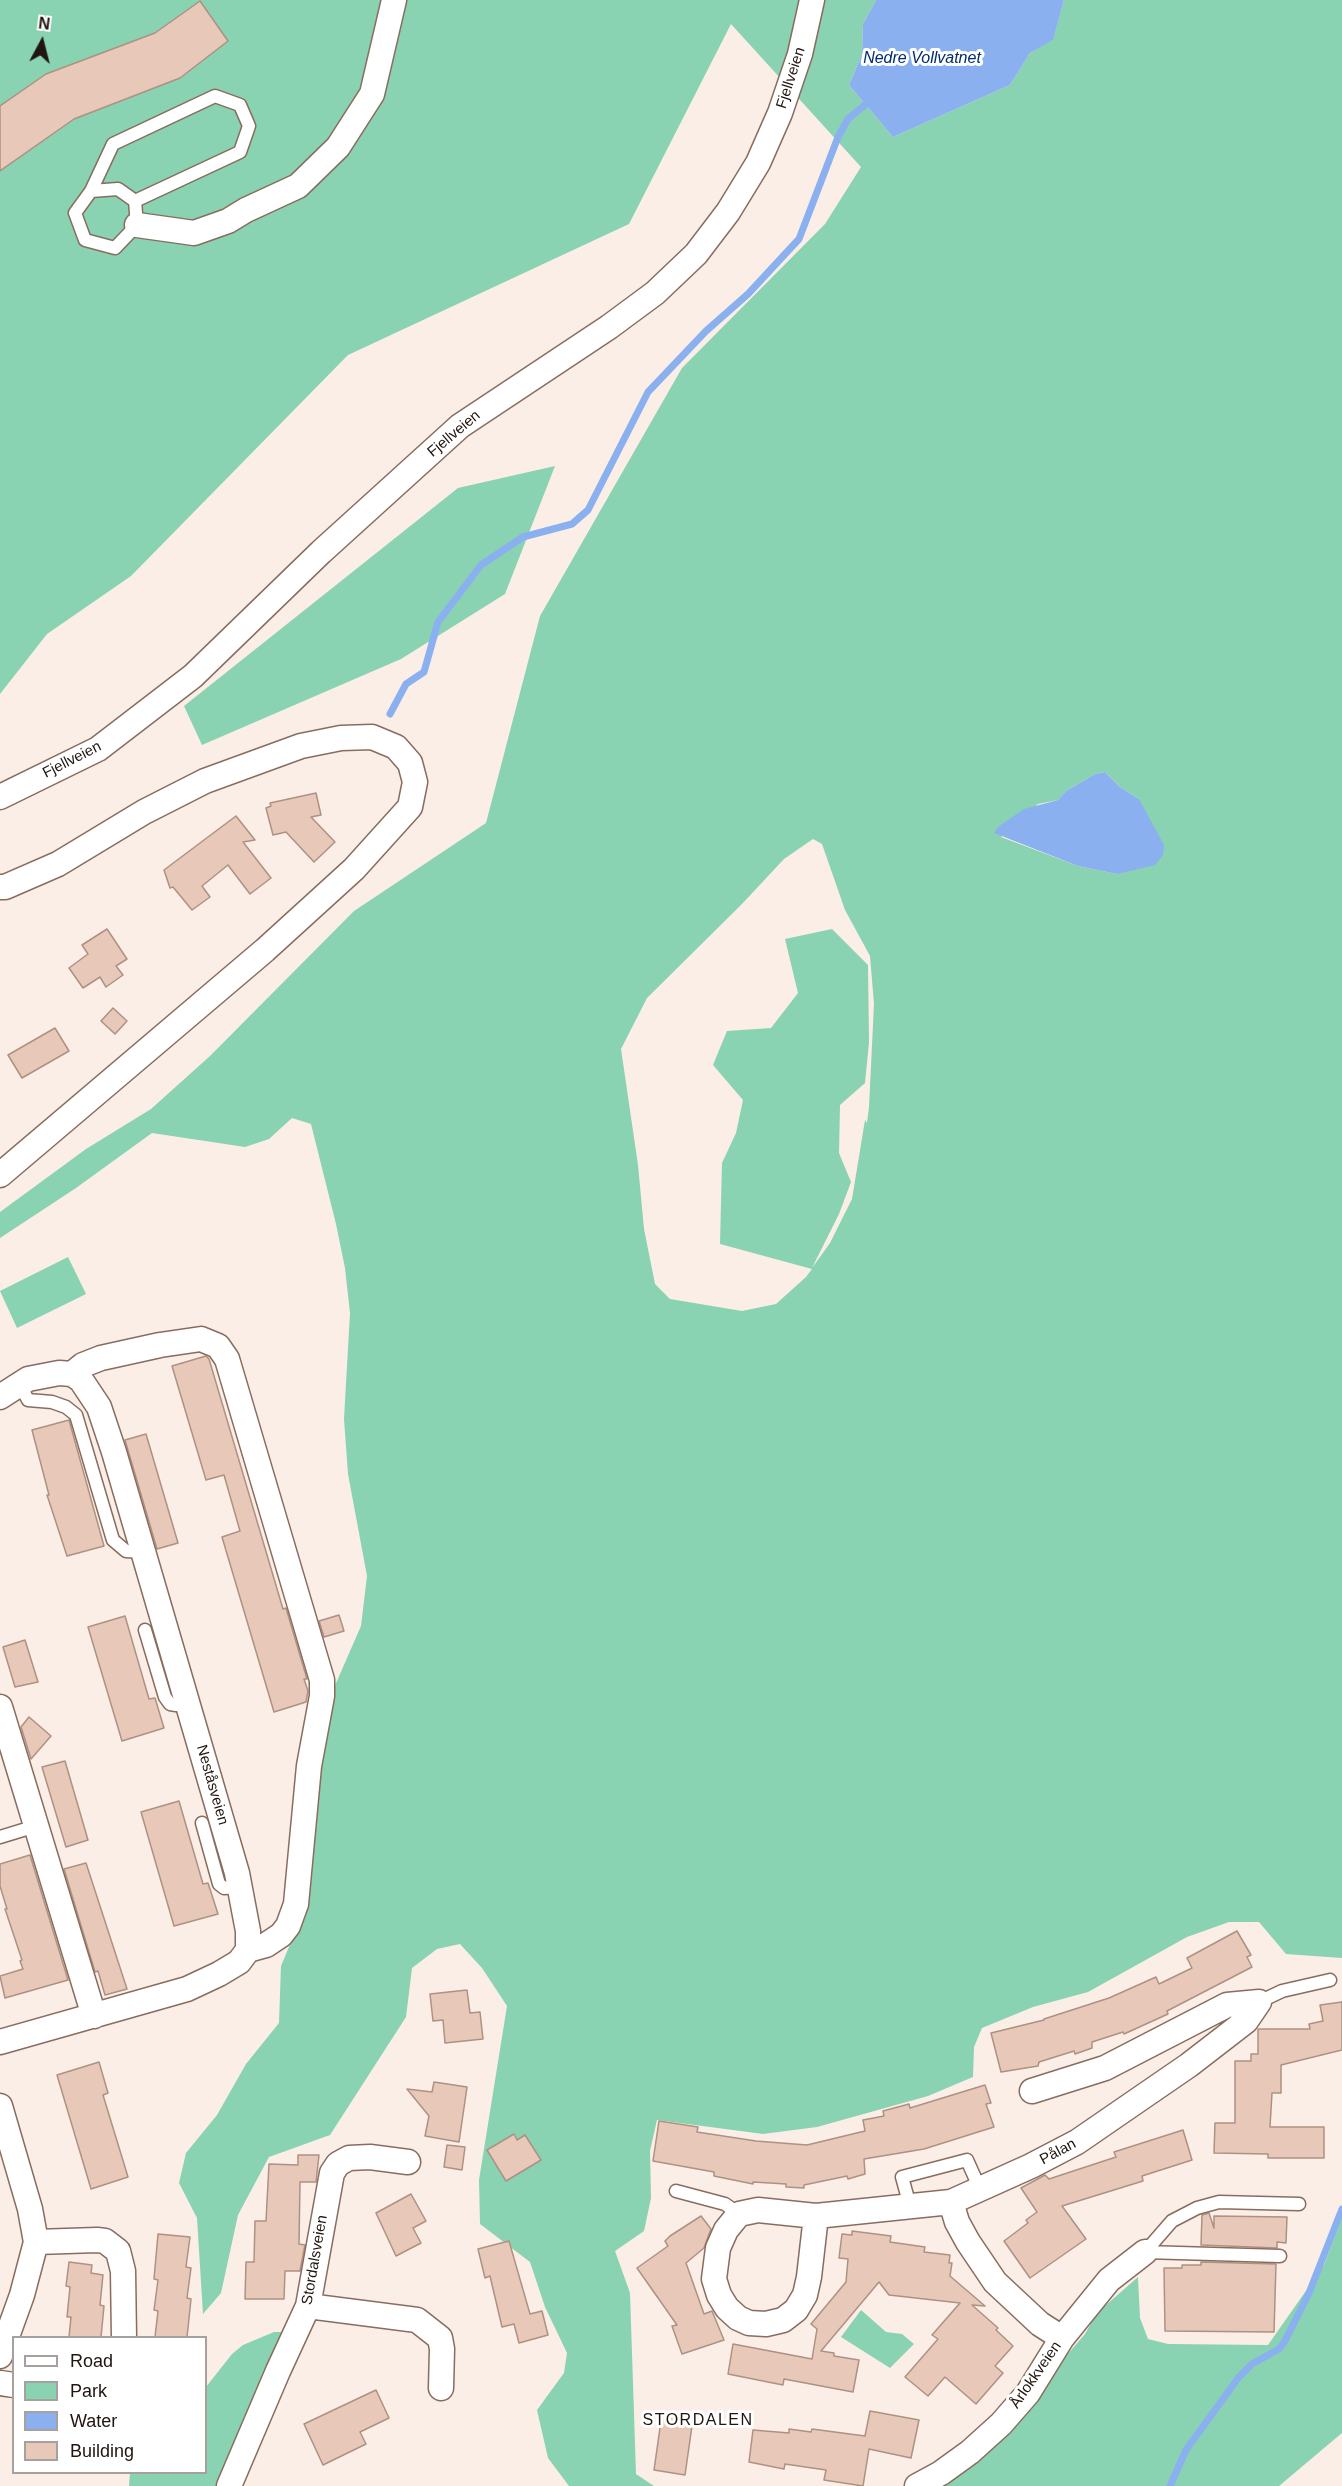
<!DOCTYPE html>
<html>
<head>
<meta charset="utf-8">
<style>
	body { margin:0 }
	#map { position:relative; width:1342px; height:2486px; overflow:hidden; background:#fbeee7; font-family:Arial,sans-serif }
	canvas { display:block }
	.legend { position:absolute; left:12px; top:2336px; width:195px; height:138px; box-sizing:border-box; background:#fff; border:2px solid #a6a19f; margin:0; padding:8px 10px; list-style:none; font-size:18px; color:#20150f }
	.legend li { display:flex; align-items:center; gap:12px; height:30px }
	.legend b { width:30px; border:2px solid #a6a19f }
	.north { position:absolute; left:12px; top:12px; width:60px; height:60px; -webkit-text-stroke:4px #fff; paint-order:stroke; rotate:7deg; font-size:16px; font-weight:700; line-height:24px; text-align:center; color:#20150f }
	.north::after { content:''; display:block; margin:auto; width:21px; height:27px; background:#20150f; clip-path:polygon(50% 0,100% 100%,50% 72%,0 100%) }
</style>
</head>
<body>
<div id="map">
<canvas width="1342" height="2486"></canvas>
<ul class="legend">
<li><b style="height:8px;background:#fff"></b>Road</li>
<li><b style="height:16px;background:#89d2b2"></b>Park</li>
<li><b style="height:16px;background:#8ab0f0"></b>Water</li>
<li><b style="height:16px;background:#e8c9b9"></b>Building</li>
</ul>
<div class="north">N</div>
</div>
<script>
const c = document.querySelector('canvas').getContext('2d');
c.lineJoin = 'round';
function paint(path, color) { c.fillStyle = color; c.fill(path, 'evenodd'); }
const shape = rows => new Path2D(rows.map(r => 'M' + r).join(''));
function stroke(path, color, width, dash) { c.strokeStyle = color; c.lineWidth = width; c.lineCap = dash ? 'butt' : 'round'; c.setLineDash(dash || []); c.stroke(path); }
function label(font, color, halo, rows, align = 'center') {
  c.font = font + ' Arial,sans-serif'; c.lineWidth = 6; c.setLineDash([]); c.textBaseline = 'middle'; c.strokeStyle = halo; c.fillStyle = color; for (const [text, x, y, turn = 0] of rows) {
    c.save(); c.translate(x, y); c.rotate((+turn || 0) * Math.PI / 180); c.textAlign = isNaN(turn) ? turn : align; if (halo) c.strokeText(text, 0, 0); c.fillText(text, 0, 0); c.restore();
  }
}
paint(shape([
	[0,0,876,0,863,24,862,54,849,85,893,137,1010,85,1030,53,1053,39,1064,0,1342,0,1342,1958,1286,1954,1259,1922,1229,1922,1187,1937,1088,1992,1033,2007,982,2028,974,2047,973,2077,928,2096,817,2127,763,2134,657,2120,650,2151,651,2198,644,2231,615,2251,630,2293,636,2474,654,2486,569,2486,548,2458,537,2410,564,2373,567,2353,545,2307,530,2262,480,2224,479,2180,507,2006,482,1968,460,1944,437,1949,412,1968,406,2017,330,2135,269,2157,238,2215,221,2293,203,2314,197,2218,179,2183,186,2153,217,2115,246,2064,279,2023,281,1966,299,1923,330,1697,361,1626,367,1576,348,1474,344,1419,350,1313,345,1268,336,1224,311,1124,292,1118,269,1139,245,1147,152,1133,76,1188,0,1238,0,1212,86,1149,151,1109,210,1056,354,911,486,823,540,616,682,368,825,224,861,167,731,24,629,224,348,355,131,576,47,634,0,694],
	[1105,772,1120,787,1139,799,1117,874,1078,866,1001,837,1038,804,1058,800,1066,791,1095,774],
	[813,839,822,844,845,910,870,956,874,1004,869,1107,867,1123,865,1120,852,1199,830,1243,812,1268,839,1214,851,1182,839,1153,840,1105,865,1083,869,1042,868,965,832,929,785,939,798,993,771,1028,727,1031,713,1065,743,1100,736,1133,722,1163,720,1244,812,1269,806,1277,776,1304,742,1311,670,1299,655,1284,644,1229,638,1165,621,1049,647,998,741,905,784,859],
	[555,466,505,594,401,659,202,745,184,706,458,488],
	[68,1257,86,1294,17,1328,0,1291],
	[1342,2217,1342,2433,1279,2486,938,2486,1059,2364,1085,2334,1097,2313,1138,2277,1140,2318,1148,2339,1168,2344,1268,2345,1324,2265],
	[861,2310,886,2332,902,2334,914,2344,890,2368,841,2337],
	[274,2332,281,2332,283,2336,222,2486,129,2486,130,2473,206,2472,206,2387,232,2354,243,2345]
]), '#89d2b2');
paint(shape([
	[876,0,1064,0,1053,40,1030,53,1010,85,893,137,849,85,862,54,863,24],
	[1105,772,1120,787,1139,799,1164,845,1163,855,1155,865,1117,874,1078,866,994,833,998,827,1024,809,1058,800,1066,791,1095,774]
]), '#8ab0f0');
stroke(shape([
	[390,714,406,684,424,672,438,622,481,565,523,537,572,524,588,510,648,392,706,331,748,294,799,239,838,137,848,119,866,104],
	[1170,2486,1186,2450,1239,2377,1252,2364,1279,2349,1285,2341,1309,2293,1342,2209]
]), '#8ab0f0', 7);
const building = shape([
	[200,1,228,41,180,78,74,119,0,171,0,106,46,74,155,33,200,1],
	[316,793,321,815,311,817,335,842,314,862,286,832,273,835,266,808,271,806,270,803,316,793],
	[236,816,255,840,243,842,271,878,250,894,228,865,202,886,210,897,192,910,173,887,170,888,164,870,236,816],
	[107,929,127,959,116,966,123,975,106,987,100,977,83,988,69,968,88,954,82,945,107,929],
	[113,1008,127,1021,115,1034,101,1021,113,1008],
	[55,1028,69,1051,22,1078,8,1055,55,1028],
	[206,1356,209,1359,283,1609,286,1608,307,1679,304,1679,308,1691,306,1702,274,1712,222,1537,240,1531,224,1475,206,1480,172,1366,206,1356],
	[69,1420,104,1546,67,1556,47,1495,49,1495,32,1430,69,1420],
	[146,1434,178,1543,157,1549,125,1440,146,1434],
	[339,1615,344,1631,324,1637,319,1621,339,1615],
	[125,1616,149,1699,155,1698,164,1728,122,1741,88,1627,125,1616],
	[25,1640,38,1682,15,1687,3,1647,25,1640],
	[29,1717,51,1736,31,1759,21,1727,29,1717],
	[65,1761,88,1840,66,1847,42,1767,65,1761],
	[179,1801,203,1884,208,1883,218,1914,174,1926,141,1812,179,1801],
	[30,1855,68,1980,5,1998,0,1976,23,1969,20,1961,22,1960,5,1909,7,1909,0,1886,0,1864,30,1855],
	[86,1863,127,1989,105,1995,98,1971,95,1972,64,1869,86,1863],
	[1237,1931,1251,1955,1247,1957,1252,1967,1167,2011,1168,2014,1124,2034,1123,2032,1092,2042,1092,2048,1075,2054,1074,2051,1039,2062,1038,2066,1001,2072,991,2033,1044,2020,1044,2019,1109,1998,1156,1977,1159,1984,1192,1968,1187,1958,1237,1931],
	[467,1990,470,2013,480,2012,483,2039,445,2043,443,2020,433,2021,430,1994,467,1990],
	[1342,2002,1342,2050,1281,2065,1281,2093,1272,2093,1270,2127,1324,2127,1324,2158,1268,2158,1268,2154,1214,2153,1215,2123,1235,2123,1235,2061,1251,2061,1251,2054,1258,2054,1258,2029,1310,2029,1309,2024,1323,2021,1320,2005,1342,2002],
	[99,2062,108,2093,103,2095,128,2177,91,2189,57,2075,99,2062],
	[434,2082,467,2087,459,2142,425,2136,429,2116,407,2089,432,2092,434,2082],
	[985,2085,991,2103,986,2104,994,2127,924,2149,864,2159,865,2174,848,2179,847,2176,804,2185,804,2188,786,2187,786,2184,753,2182,753,2184,714,2176,714,2172,653,2161,659,2121,698,2127,697,2132,756,2141,807,2145,865,2131,863,2120,884,2116,883,2111,909,2104,910,2108,985,2085],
	[1183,2130,1192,2160,1142,2176,1143,2181,1062,2206,1086,2239,1030,2278,1004,2241,1028,2223,1026,2220,1037,2212,1021,2188,1045,2175,1049,2179,1116,2157,1114,2152,1183,2130],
	[514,2134,517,2140,525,2135,541,2160,506,2181,487,2150,514,2134],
	[447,2145,465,2147,462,2170,444,2167,447,2145],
	[298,2155,319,2155,316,2182,300,2182,299,2244,305,2245,300,2271,285,2271,284,2299,245,2299,246,2262,254,2262,255,2221,266,2221,269,2164,298,2165,298,2155],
	[411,2194,426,2221,413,2228,421,2243,396,2256,376,2213,411,2194],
	[1209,2213,1214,2228,1214,2216,1287,2217,1286,2243,1277,2242,1277,2248,1201,2245,1202,2215,1209,2213],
	[701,2216,711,2229,704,2248,686,2263,704,2314,712,2311,724,2340,682,2354,672,2326,677,2325,637,2268,668,2246,665,2241,670,2236,701,2216],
	[852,2231,891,2236,890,2242,925,2247,924,2252,950,2255,949,2263,952,2263,950,2276,985,2306,972,2305,998,2328,996,2330,1013,2346,995,2366,1003,2373,976,2404,945,2377,928,2396,905,2377,938,2339,932,2335,960,2303,889,2295,879,2282,821,2351,834,2353,834,2356,859,2360,853,2392,784,2379,783,2385,728,2374,733,2344,812,2359,817,2329,811,2324,846,2282,848,2259,839,2258,842,2234,852,2235,852,2231],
	[158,2234,190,2237,186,2267,191,2268,187,2298,191,2299,187,2337,155,2337,158,2311,154,2310,158,2280,154,2279,158,2234],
	[509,2241,530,2314,542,2311,548,2335,519,2343,514,2324,502,2327,490,2276,485,2278,478,2249,509,2241],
	[69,2262,92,2265,91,2273,103,2275,100,2305,104,2306,101,2337,69,2337,71,2317,67,2317,70,2287,66,2286,69,2262],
	[1201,2262,1276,2264,1274,2332,1165,2331,1164,2268,1182,2268,1182,2265,1201,2265,1201,2262],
	[376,2390,389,2418,360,2432,366,2444,323,2465,304,2424,376,2390],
	[870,2411,919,2420,911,2458,869,2449,863,2486,824,2480,826,2470,785,2464,784,2469,749,2462,753,2430,789,2433,789,2429,811,2432,812,2429,865,2436,870,2411],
	[662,2414,693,2419,685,2475,654,2470,662,2414]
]);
paint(building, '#e8c9b9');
stroke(building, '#ae9181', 1.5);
const lane = shape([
	[91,191,118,189,135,201,137,225,115,248,85,240,75,213,91,191,113,144,215,96,240,105,249,126,240,152,135,201],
	[20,1385,28,1400,52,1402,66,1407,76,1415,113,1540,126,1551,144,1552],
	[145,1630,165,1697,170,1704,176,1705,187,1702],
	[202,1823,219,1884,224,1888,240,1887],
	[0,1837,36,1826],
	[1259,2002,1282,1991,1330,1980],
	[676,2191,725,2204,739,2214],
	[910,2206,902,2177,967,2160,980,2189],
	[1145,2252,1172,2221,1197,2208,1219,2202,1299,2204],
	[1145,2252,1280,2256]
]);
const street = shape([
	[137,225,194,233,228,221,246,210,298,186,338,147,372,94,394,0],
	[0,797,98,749,193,676,321,552,460,426,609,327,655,293,696,254,728,212,758,163,780,113,800,54,812,0],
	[0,887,5,887,58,864,144,812,205,781,301,746,341,738,372,737,396,747,410,763,415,782,410,807,354,869,265,950,0,1175],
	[72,1374,83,1365,101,1358,160,1345,201,1339,218,1346,227,1359,322,1680,322,1696,309,1766,296,1904,288,1926,281,1935,266,1945,248,1950],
	[0,1397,28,1379,59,1373,72,1374,81,1380,99,1407,114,1452,237,1873,248,1931,248,1950,239,1962,219,1974,187,1989,0,2042],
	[0,1707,94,2016],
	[0,2106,30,2209,36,2242,22,2295,0,2356],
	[951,2202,957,2222,968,2242,995,2282,1040,2324,1062,2338],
	[816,2216,809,2277,805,2295,796,2310,783,2320,766,2324,749,2323,738,2318,727,2308,719,2295,714,2279,718,2248,726,2230,739,2214,758,2210,816,2216,951,2202,1031,2166,1077,2142,1189,2065,1246,2021,1259,2002,1227,2005,1105,2068,1032,2091],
	[36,2242,97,2240,105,2241,118,2251,123,2271,124,2338],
	[308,2306,417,2320,440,2338,442,2349,441,2388],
	[0,2383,14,2385],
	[229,2486,278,2371,308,2306,332,2173,338,2164,349,2158,370,2157,408,2162],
	[917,2486,941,2473,970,2452,1001,2424,1028,2393,1062,2338,1109,2280,1145,2252]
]);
stroke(lane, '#886d5e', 15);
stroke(street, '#886d5e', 27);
stroke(lane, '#fff', 12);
stroke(street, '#fff', 24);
label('15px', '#20150f', '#fff', [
	["Fjellveien",791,78,-72],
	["Fjellveien",454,434,-40],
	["Fjellveien",72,760,-27],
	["Neståsveien",212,1785,74],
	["Pålan",1058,2152,-28],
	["Stordalsveien",315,2260,-80],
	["Årlokkveien",1036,2375,-55]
]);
label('italic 16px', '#022b6e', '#fff', [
	["Nedre Vollvatnet",922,59]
]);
c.letterSpacing = '1.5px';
label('16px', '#20150f', '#fff', [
	["STORDALEN",698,2421]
]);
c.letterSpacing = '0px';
</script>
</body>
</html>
